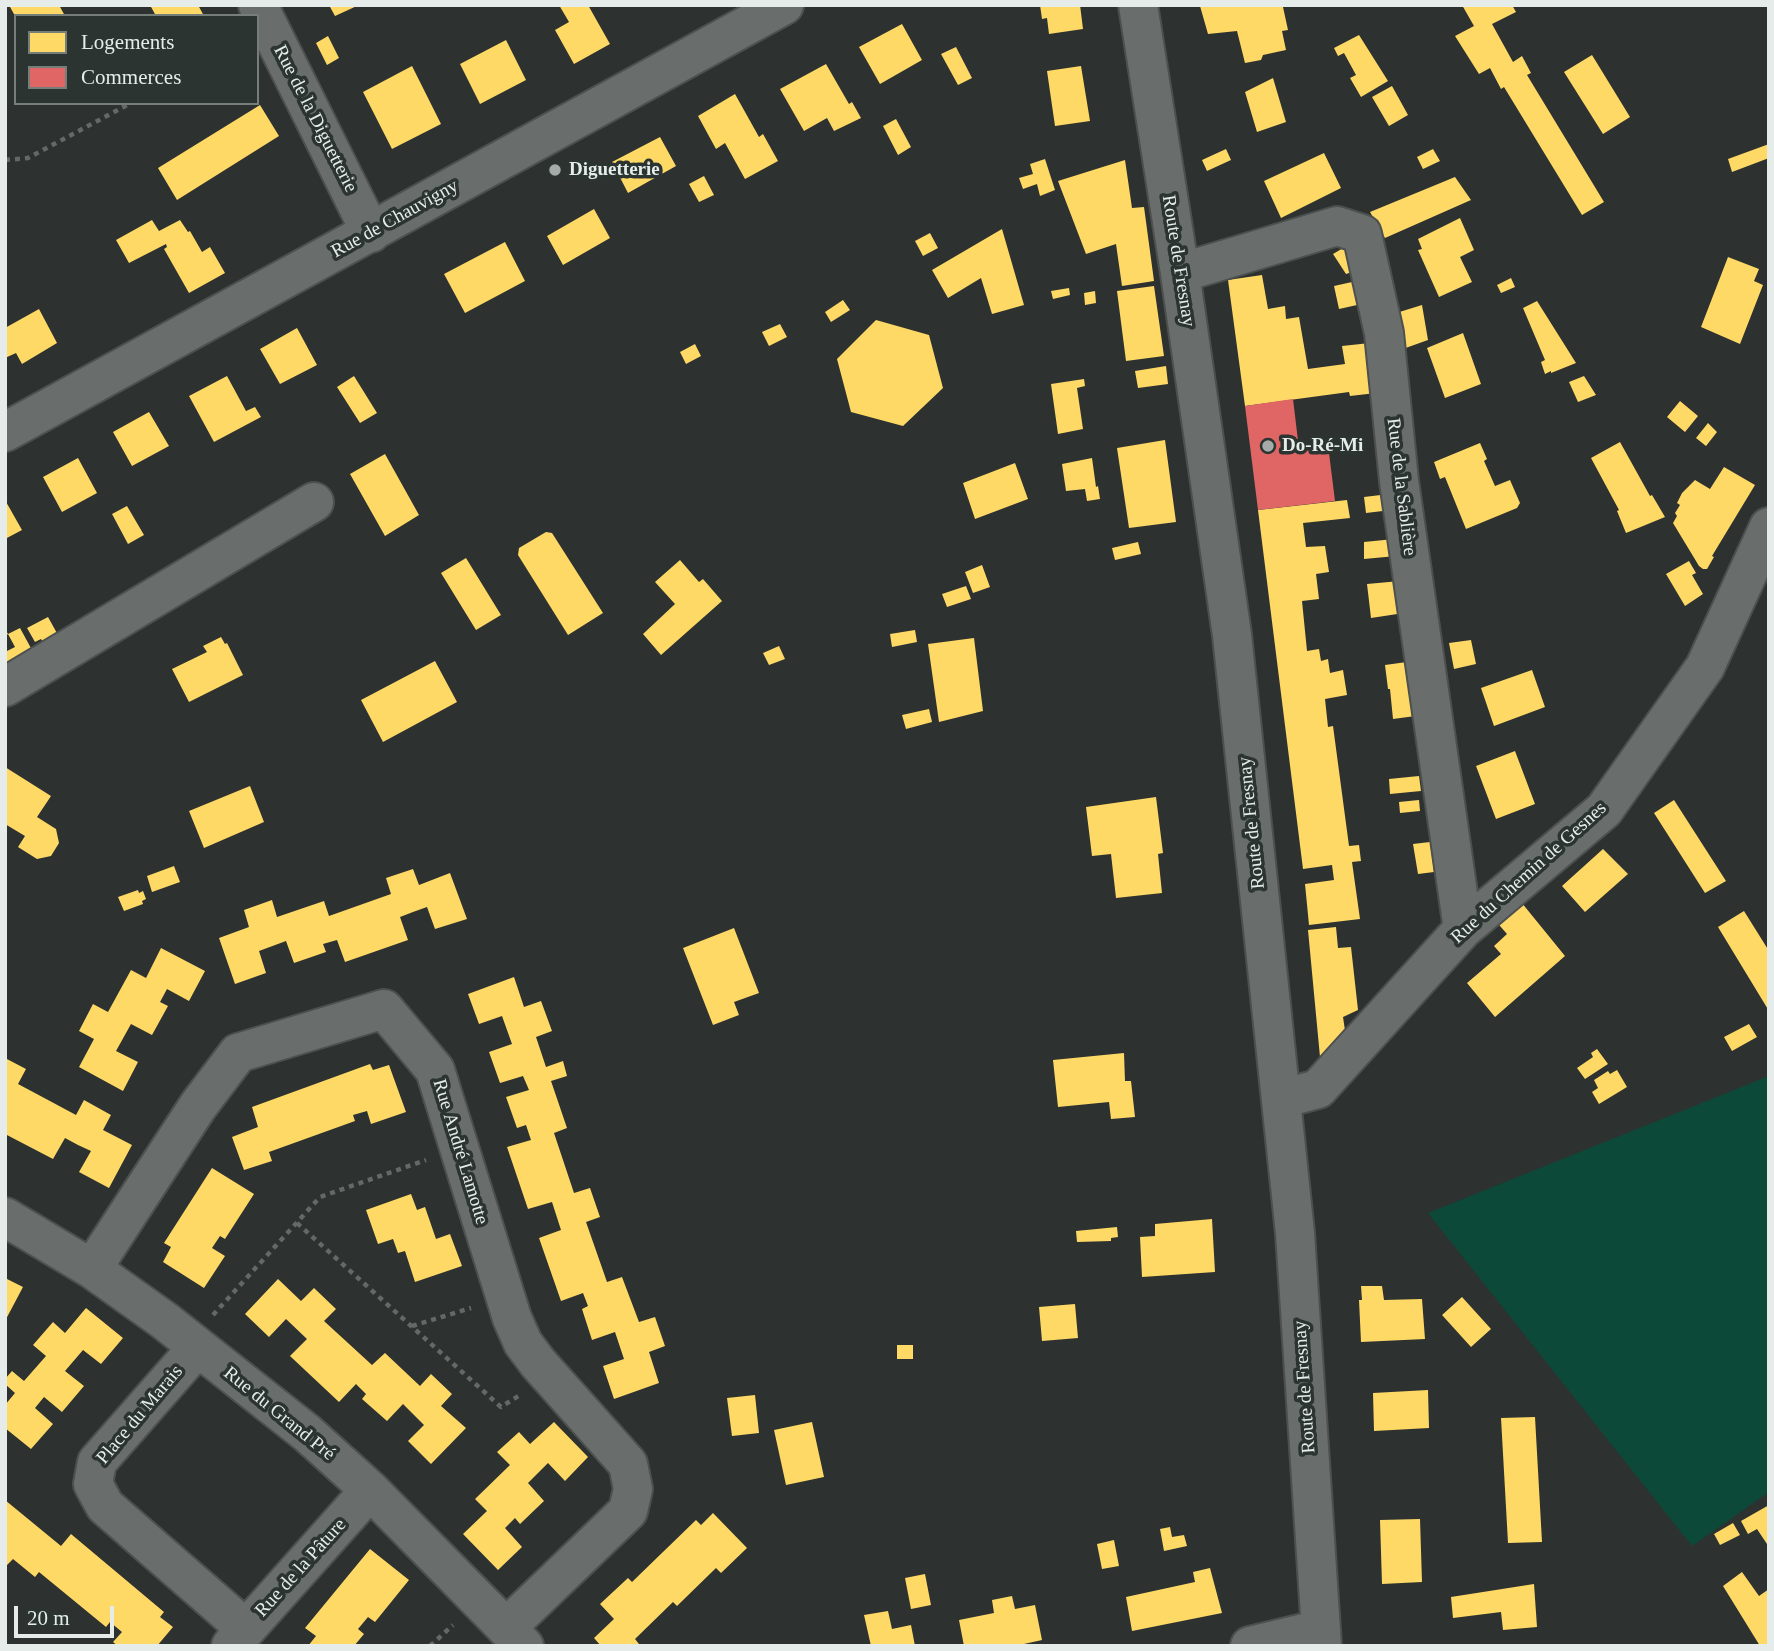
<!DOCTYPE html>
<html>
<head>
<meta charset="utf-8">
<style>
	body { margin:0 }
	#map { position:relative; width:1774px; height:1651px; overflow:hidden; background:#2d3230; font-family:Georgia,serif }
	canvas { display:block }
	.frame { position:absolute; inset:0; border:7px solid #e6ecea; pointer-events:none }
	.legend { position:absolute; left:14px; top:14px; width:245px; height:91px; box-sizing:border-box; background:#2b3430; border:2px solid #767e7a; margin:0; padding:9px 12px; list-style:none; font-size:21px; color:#e6ecea }
	.legend li { display:flex; align-items:center; gap:14px; height:35px }
	.legend b { width:35px; border:2px solid #767e7a }
	.scale { position:absolute; left:14px; top:1606px; width:100px; height:32px; box-sizing:border-box; border:4px solid #e6ecea; border-top:0; padding-left:9px; font-size:21px; line-height:24px; white-space:nowrap; color:#e6ecea; -webkit-text-stroke:5px #2b3430; paint-order:stroke }
</style>
</head>
<body>
<div id="map">
<canvas width="1774" height="1651"></canvas>
<div class="frame"></div>
<ul class="legend">
<li><b style="height:19px;background:#ffd966"></b>Logements</li>
<li><b style="height:19px;background:#e06666"></b>Commerces</li>
</ul>
<div class="scale">20 m</div>
</div>
<script>
const c = document.querySelector('canvas').getContext('2d');
c.lineJoin = 'round';
function paint(path, color) { c.fillStyle = color; c.fill(path, 'evenodd'); }
const shape = rows => new Path2D(rows.map(r => 'M' + r).join(''));
function stroke(path, color, width, dash) { c.strokeStyle = color; c.lineWidth = width; c.lineCap = dash ? 'butt' : 'round'; c.setLineDash(dash || []); c.stroke(path); }
function label(font, color, halo, rows, align = 'center') {
  c.font = font + ' Georgia,serif'; c.lineWidth = 7; c.setLineDash([]); c.textBaseline = 'middle'; c.strokeStyle = halo; c.fillStyle = color; for (const [text, x, y, turn = 0] of rows) {
    c.save(); c.translate(x, y); c.rotate((+turn || 0) * Math.PI / 180); c.textAlign = isNaN(turn) ? turn : align; if (halo) c.strokeText(text, 0, 0); c.fillText(text, 0, 0); c.restore();
  }
}
paint(shape([
	[1769,1076,1769,1492,1692,1546,1428,1213]
]), '#0c4939');
paint(shape([
	[9,5,59,5,65,16,15,16],
	[150,5,198,5,204,16,156,16],
	[329,5,359,5,335,16],
	[559,5,588,5,610,44,574,64,555,30,569,22],
	[1040,5,1080,5,1083,29,1049,34,1047,18,1042,19],
	[1204,5,1280,5,1281,7,1283,7,1288,30,1282,31,1286,50,1263,55,1261,60,1245,63,1237,31,1208,34,1200,6],
	[1462,5,1512,5,1516,12,1492,24,1513,62,1522,56,1531,73,1527,75,1604,202,1582,215,1504,87,1501,89,1490,68,1479,74,1455,36,1474,26],
	[902,24,922,60,880,84,859,47],
	[1359,35,1388,81,1361,97,1350,78,1356,75,1344,53,1338,56,1334,48],
	[328,36,339,58,327,65,316,43],
	[506,40,526,80,480,104,460,64],
	[956,47,972,78,958,85,941,54],
	[1592,55,1630,117,1603,134,1564,72],
	[826,64,849,104,852,102,861,118,834,131,827,118,804,131,780,89],
	[412,66,441,124,392,149,363,92],
	[1081,66,1090,121,1055,126,1047,71],
	[1273,78,1286,122,1257,132,1245,92],
	[1392,86,1408,115,1389,126,1372,97],
	[735,94,759,137,763,134,778,161,745,179,725,143,716,149,698,116],
	[260,105,279,136,177,200,158,168],
	[896,119,911,147,898,155,883,126],
	[660,137,676,166,628,193,612,162],
	[1769,144,1769,158,1732,172,1728,159],
	[1226,149,1231,160,1207,171,1202,160],
	[1433,149,1440,161,1423,169,1417,157],
	[1324,153,1341,188,1281,218,1264,181],
	[1045,159,1055,190,1040,196,1037,184,1023,189,1019,178,1033,174,1030,164],
	[1125,160,1132,208,1144,207,1154,281,1122,286,1116,244,1086,254,1058,181],
	[704,176,714,195,699,202,689,184],
	[1455,177,1471,200,1385,238,1370,212],
	[594,209,610,238,563,265,547,236],
	[1460,218,1474,250,1460,257,1472,282,1439,297,1418,250,1422,249,1418,239],
	[152,220,159,231,180,220,188,232,190,231,202,252,210,247,225,273,189,293,164,249,167,247,166,244,129,263,116,240],
	[1002,229,1024,305,992,314,981,278,948,298,932,270],
	[930,233,938,248,923,256,915,241],
	[505,242,525,281,465,313,444,274],
	[1345,247,1358,270,1346,274,1333,254],
	[1728,257,1759,269,1754,281,1763,285,1740,344,1701,327],
	[1262,275,1268,309,1285,306,1286,319,1299,317,1308,369,1345,364,1342,346,1370,343,1376,393,1350,396,1349,392,1245,406,1228,280],
	[1511,278,1515,287,1501,293,1497,285],
	[1361,280,1366,303,1339,309,1334,286],
	[1154,286,1164,356,1126,361,1117,291],
	[1069,288,1070,295,1053,299,1051,291],
	[1095,291,1096,303,1085,305,1084,293],
	[843,300,850,310,831,322,825,312],
	[1537,301,1576,363,1551,373,1551,371,1545,374,1541,362,1545,360,1523,308],
	[1422,305,1428,340,1400,350,1393,314],
	[39,309,57,343,22,364,16,353,5,358,5,328],
	[876,320,929,335,943,388,903,426,851,412,837,359],
	[780,324,787,337,769,346,762,332],
	[297,328,317,365,280,384,260,349],
	[1463,333,1481,384,1445,398,1427,348],
	[695,344,701,356,686,364,680,352],
	[1166,366,1168,384,1138,388,1135,371],
	[227,376,246,411,255,407,261,417,214,442,189,396],
	[354,376,377,413,360,423,337,387],
	[1584,376,1596,395,1578,402,1569,382],
	[1084,379,1085,386,1077,388,1083,429,1058,434,1051,384],
	[1680,401,1698,416,1685,432,1667,417],
	[149,412,169,446,132,466,113,432],
	[1708,423,1717,432,1706,446,1696,438],
	[1165,440,1176,522,1129,528,1117,448],
	[1620,442,1650,496,1652,495,1665,517,1626,533,1617,511,1619,510,1591,458],
	[1480,443,1487,459,1484,461,1495,486,1510,480,1520,503,1517,508,1466,529,1445,477,1440,479,1434,462],
	[385,454,419,515,385,536,350,474],
	[78,458,97,493,62,512,43,477],
	[1092,458,1096,487,1098,486,1100,499,1087,501,1085,489,1066,491,1062,464],
	[1015,463,1028,499,975,519,963,483],
	[1724,467,1755,485,1712,556,1714,557,1707,569,1703,569,1699,566,1673,523,1677,516,1675,513,1680,505,1677,503,1682,493,1695,480,1710,489],
	[1389,494,1391,510,1366,513,1364,497],
	[5,500,22,530,5,539],
	[1347,500,1350,518,1303,523,1306,547,1325,546,1329,572,1316,574,1319,599,1302,601,1307,651,1319,649,1321,661,1328,659,1330,673,1343,670,1347,695,1325,699,1328,727,1333,726,1349,846,1359,845,1361,861,1352,862,1360,919,1309,925,1305,884,1334,880,1332,865,1303,869,1258,510],
	[127,506,144,535,128,544,112,514],
	[546,532,552,533,603,613,568,635,518,555,519,548],
	[1394,539,1396,556,1364,559,1364,542],
	[1138,542,1141,554,1115,560,1112,548],
	[466,558,501,615,476,630,441,573],
	[680,560,699,582,703,579,722,601,661,655,643,634,675,604,655,582],
	[1689,561,1696,573,1692,575,1703,594,1685,606,1666,574],
	[982,565,990,587,973,593,965,572],
	[1400,581,1404,613,1371,618,1367,584],
	[966,586,971,599,947,607,942,594],
	[48,617,58,635,44,644,41,639,35,642,27,628],
	[20,628,32,650,5,665,5,652,15,647,8,634,5,636,5,629,8,634],
	[915,630,917,642,892,647,890,634],
	[221,637,225,644,227,643,243,675,189,702,172,669,207,652,203,646],
	[974,638,983,711,939,722,928,644],
	[1471,640,1476,664,1454,669,1449,643],
	[779,646,785,659,769,665,763,653],
	[435,661,457,702,383,742,361,700],
	[1414,661,1423,715,1393,719,1390,689,1388,689,1385,665],
	[1532,670,1545,707,1494,726,1481,688],
	[929,709,932,722,906,729,902,715],
	[1515,751,1535,804,1496,819,1476,766],
	[5,767,51,796,37,817,56,829,59,843,51,856,37,859,18,847,25,836,5,824],
	[1419,776,1421,791,1390,794,1389,779],
	[250,786,264,822,204,848,189,811],
	[1156,797,1163,853,1158,854,1162,893,1116,898,1111,854,1092,856,1086,807],
	[1419,800,1420,811,1400,813,1399,802],
	[1674,800,1726,881,1705,893,1654,813],
	[1430,842,1434,872,1418,874,1413,844],
	[1603,849,1628,874,1585,912,1562,886],
	[174,866,180,882,152,892,147,876],
	[413,869,419,885,450,873,467,919,435,929,427,907,413,912,400,917,408,940,345,962,337,940,323,944,326,952,294,963,286,941,259,951,266,973,235,984,219,938,249,927,244,910,272,900,277,917,324,901,329,916,391,894,386,878],
	[138,890,139,893,143,891,146,899,142,901,143,904,124,911,118,897],
	[1517,897,1565,956,1495,1017,1467,983,1501,954,1494,946,1507,934,1493,918],
	[1744,911,1769,951,1769,1011,1718,927],
	[1336,927,1338,948,1351,947,1358,1010,1343,1017,1346,1037,1323,1056,1320,1057,1308,930],
	[734,928,759,993,734,1002,739,1015,713,1025,683,948],
	[161,948,205,971,189,1001,167,989,160,1002,168,1006,152,1035,131,1024,116,1051,138,1062,123,1091,79,1067,94,1039,79,1031,93,1004,108,1012,131,970,146,978],
	[514,977,524,1007,541,1001,552,1031,536,1037,546,1067,563,1061,567,1076,551,1081,567,1128,554,1133,574,1193,590,1188,600,1217,586,1222,607,1282,622,1277,639,1322,655,1317,665,1346,649,1352,659,1383,614,1399,603,1366,624,1359,615,1332,592,1340,582,1309,588,1306,583,1293,561,1301,539,1238,561,1230,552,1202,528,1209,507,1147,531,1140,526,1125,517,1128,506,1097,529,1090,523,1076,500,1083,489,1052,512,1044,502,1016,479,1024,468,994],
	[1749,1024,1757,1037,1732,1051,1724,1037],
	[1597,1049,1608,1064,1585,1079,1577,1068,1593,1057,1591,1053],
	[1124,1053,1125,1081,1131,1081,1135,1117,1111,1119,1109,1102,1058,1107,1053,1060],
	[5,1058,26,1069,18,1084,48,1100,76,1115,84,1100,111,1115,103,1130,132,1145,109,1188,79,1172,91,1151,78,1145,65,1138,53,1159,5,1134],
	[370,1064,373,1070,389,1065,406,1112,371,1124,367,1111,353,1115,355,1121,269,1152,272,1161,244,1170,232,1137,258,1127,252,1107],
	[1617,1070,1627,1087,1599,1104,1592,1092,1598,1088,1594,1080,1608,1071,1610,1074],
	[212,1168,254,1194,225,1239,220,1236,212,1248,225,1256,204,1288,163,1262,171,1247,164,1243],
	[411,1194,417,1210,425,1207,436,1239,450,1234,462,1266,415,1282,405,1251,398,1253,393,1239,378,1244,366,1210],
	[1212,1219,1215,1272,1142,1277,1140,1237,1155,1236,1155,1224],
	[1117,1227,1118,1237,1111,1238,1111,1241,1077,1242,1076,1231],
	[5,1278,23,1287,5,1321],
	[278,1279,301,1301,314,1288,336,1309,324,1321,372,1365,385,1353,420,1386,431,1374,452,1394,441,1406,466,1428,431,1464,408,1441,424,1425,403,1404,387,1421,362,1399,366,1394,356,1384,339,1402,290,1356,307,1339,286,1319,269,1337,245,1314],
	[1361,1286,1382,1286,1384,1300,1422,1299,1425,1339,1361,1342,1359,1300,1362,1300],
	[1462,1297,1491,1329,1471,1347,1442,1315],
	[1075,1304,1078,1338,1042,1341,1039,1307],
	[86,1308,123,1338,101,1364,83,1350,65,1371,84,1386,62,1412,44,1397,35,1408,53,1424,31,1449,5,1428,5,1405,15,1393,5,1384,5,1379,12,1371,24,1381,46,1356,33,1345,53,1322,65,1333],
	[897,1345,913,1345,913,1359,897,1359],
	[1428,1390,1429,1428,1374,1431,1373,1393],
	[755,1395,759,1433,732,1436,727,1398],
	[1535,1417,1542,1542,1508,1543,1501,1418],
	[554,1422,588,1457,565,1481,548,1463,528,1483,544,1501,520,1524,515,1518,505,1528,522,1547,498,1570,463,1534,487,1511,475,1499,510,1465,497,1452,507,1443,519,1432,530,1444],
	[812,1422,824,1477,786,1485,774,1430],
	[5,1500,61,1546,71,1534,164,1612,160,1617,173,1627,157,1646,118,1646,113,1642,122,1632,110,1622,106,1627,39,1572,35,1577,13,1559,7,1565,5,1564],
	[1769,1505,1769,1547,1757,1529,1748,1534,1741,1521],
	[713,1513,747,1548,721,1573,716,1568,677,1606,673,1602,635,1639,639,1644,637,1646,601,1646,594,1638,614,1619,600,1604,628,1578,632,1582,696,1520,701,1525],
	[1420,1519,1422,1582,1382,1584,1380,1520],
	[1733,1523,1740,1535,1720,1545,1714,1534],
	[1170,1527,1172,1537,1184,1535,1187,1546,1164,1551,1160,1529],
	[1114,1540,1119,1566,1102,1569,1097,1544],
	[370,1549,409,1580,375,1622,368,1617,358,1629,364,1634,354,1646,308,1646,316,1636,305,1628],
	[1210,1568,1222,1613,1132,1631,1126,1597,1195,1582,1193,1572],
	[1742,1572,1759,1596,1769,1589,1769,1646,1760,1646,1723,1586],
	[925,1574,931,1605,911,1609,905,1578],
	[1534,1584,1537,1627,1503,1630,1501,1612,1453,1618,1451,1597],
	[1012,1596,1015,1609,1035,1605,1042,1640,1015,1646,964,1646,959,1620,994,1613,992,1600],
	[888,1611,892,1629,911,1625,915,1646,871,1646,864,1615]
]), '#ffd966');
paint(shape([
	[1293,399,1299,449,1328,445,1335,501,1258,510,1245,406]
]), '#e06666');
const minor = shape([
	[258,5,371,233],
	[1138,5,1180,273,1232,635,1295,1233,1322,1646],
	[1180,273,1337,226,1362,234,1384,333,1399,481,1463,929],
	[5,432,784,5],
	[5,687,314,502],
	[1281,1099,1318,1089,1463,929,1604,810,1705,667,1769,527],
	[5,1217,92,1269,165,1321,307,1433,370,1490,524,1646],
	[92,1269,198,1106,238,1053,384,1009,435,1070,512,1318,523,1343,538,1363,628,1464,633,1489,628,1511,506,1628],
	[197,1348,97,1462,93,1484,105,1506,246,1629],
	[231,1646,370,1490],
	[1250,1646,1321,1629]
]);
stroke(minor, '#4c504f', 42);
stroke(shape([
	[5,160,28,158,131,103],
	[297,1223,501,1407,520,1395],
	[213,1315,320,1197,426,1160],
	[412,1326,471,1308],
	[430,1646,453,1625]
]), '#646866', 4.5, [5, 5]);
stroke(minor, '#696e6c', 38);
for (const [x, y, r, color] of [
	[555,170,7,"#a5aba9"],
	[1268,446,7,"#a5aba9"]
]) { const dot = new Path2D(); dot.arc(x, y, r, 0, 2 * Math.PI); c.fillStyle = color; c.fill(dot); stroke(dot, '#2b3430', 2.5); }
label('19px', '#e6ecea', '#2b3430', [
	["Rue de la Diguetterie",315,119,63],
	["Rue de Chauvigny",395,219,-29],
	["Route de Fresnay",1178,261,81],
	["Rue de la Sablière",1401,487,83],
	["Route de Fresnay",1252,823,-96],
	["Rue du Chemin de Gesnes",1529,873,-42],
	["Rue André Lamotte",460,1152,73],
	["Route de Fresnay",1305,1387,-94],
	["Rue du Grand Pré",279,1414,39],
	["Place du Marais",140,1415,-50],
	["Rue de la Pâture",301,1568,-48]
]);
label('bold 19px', '#e6ecea', '#2b3430', [
	["Diguetterie",569,170],
	["Do-Ré-Mi",1282,446]
], 'left');
</script>
</body>
</html>
